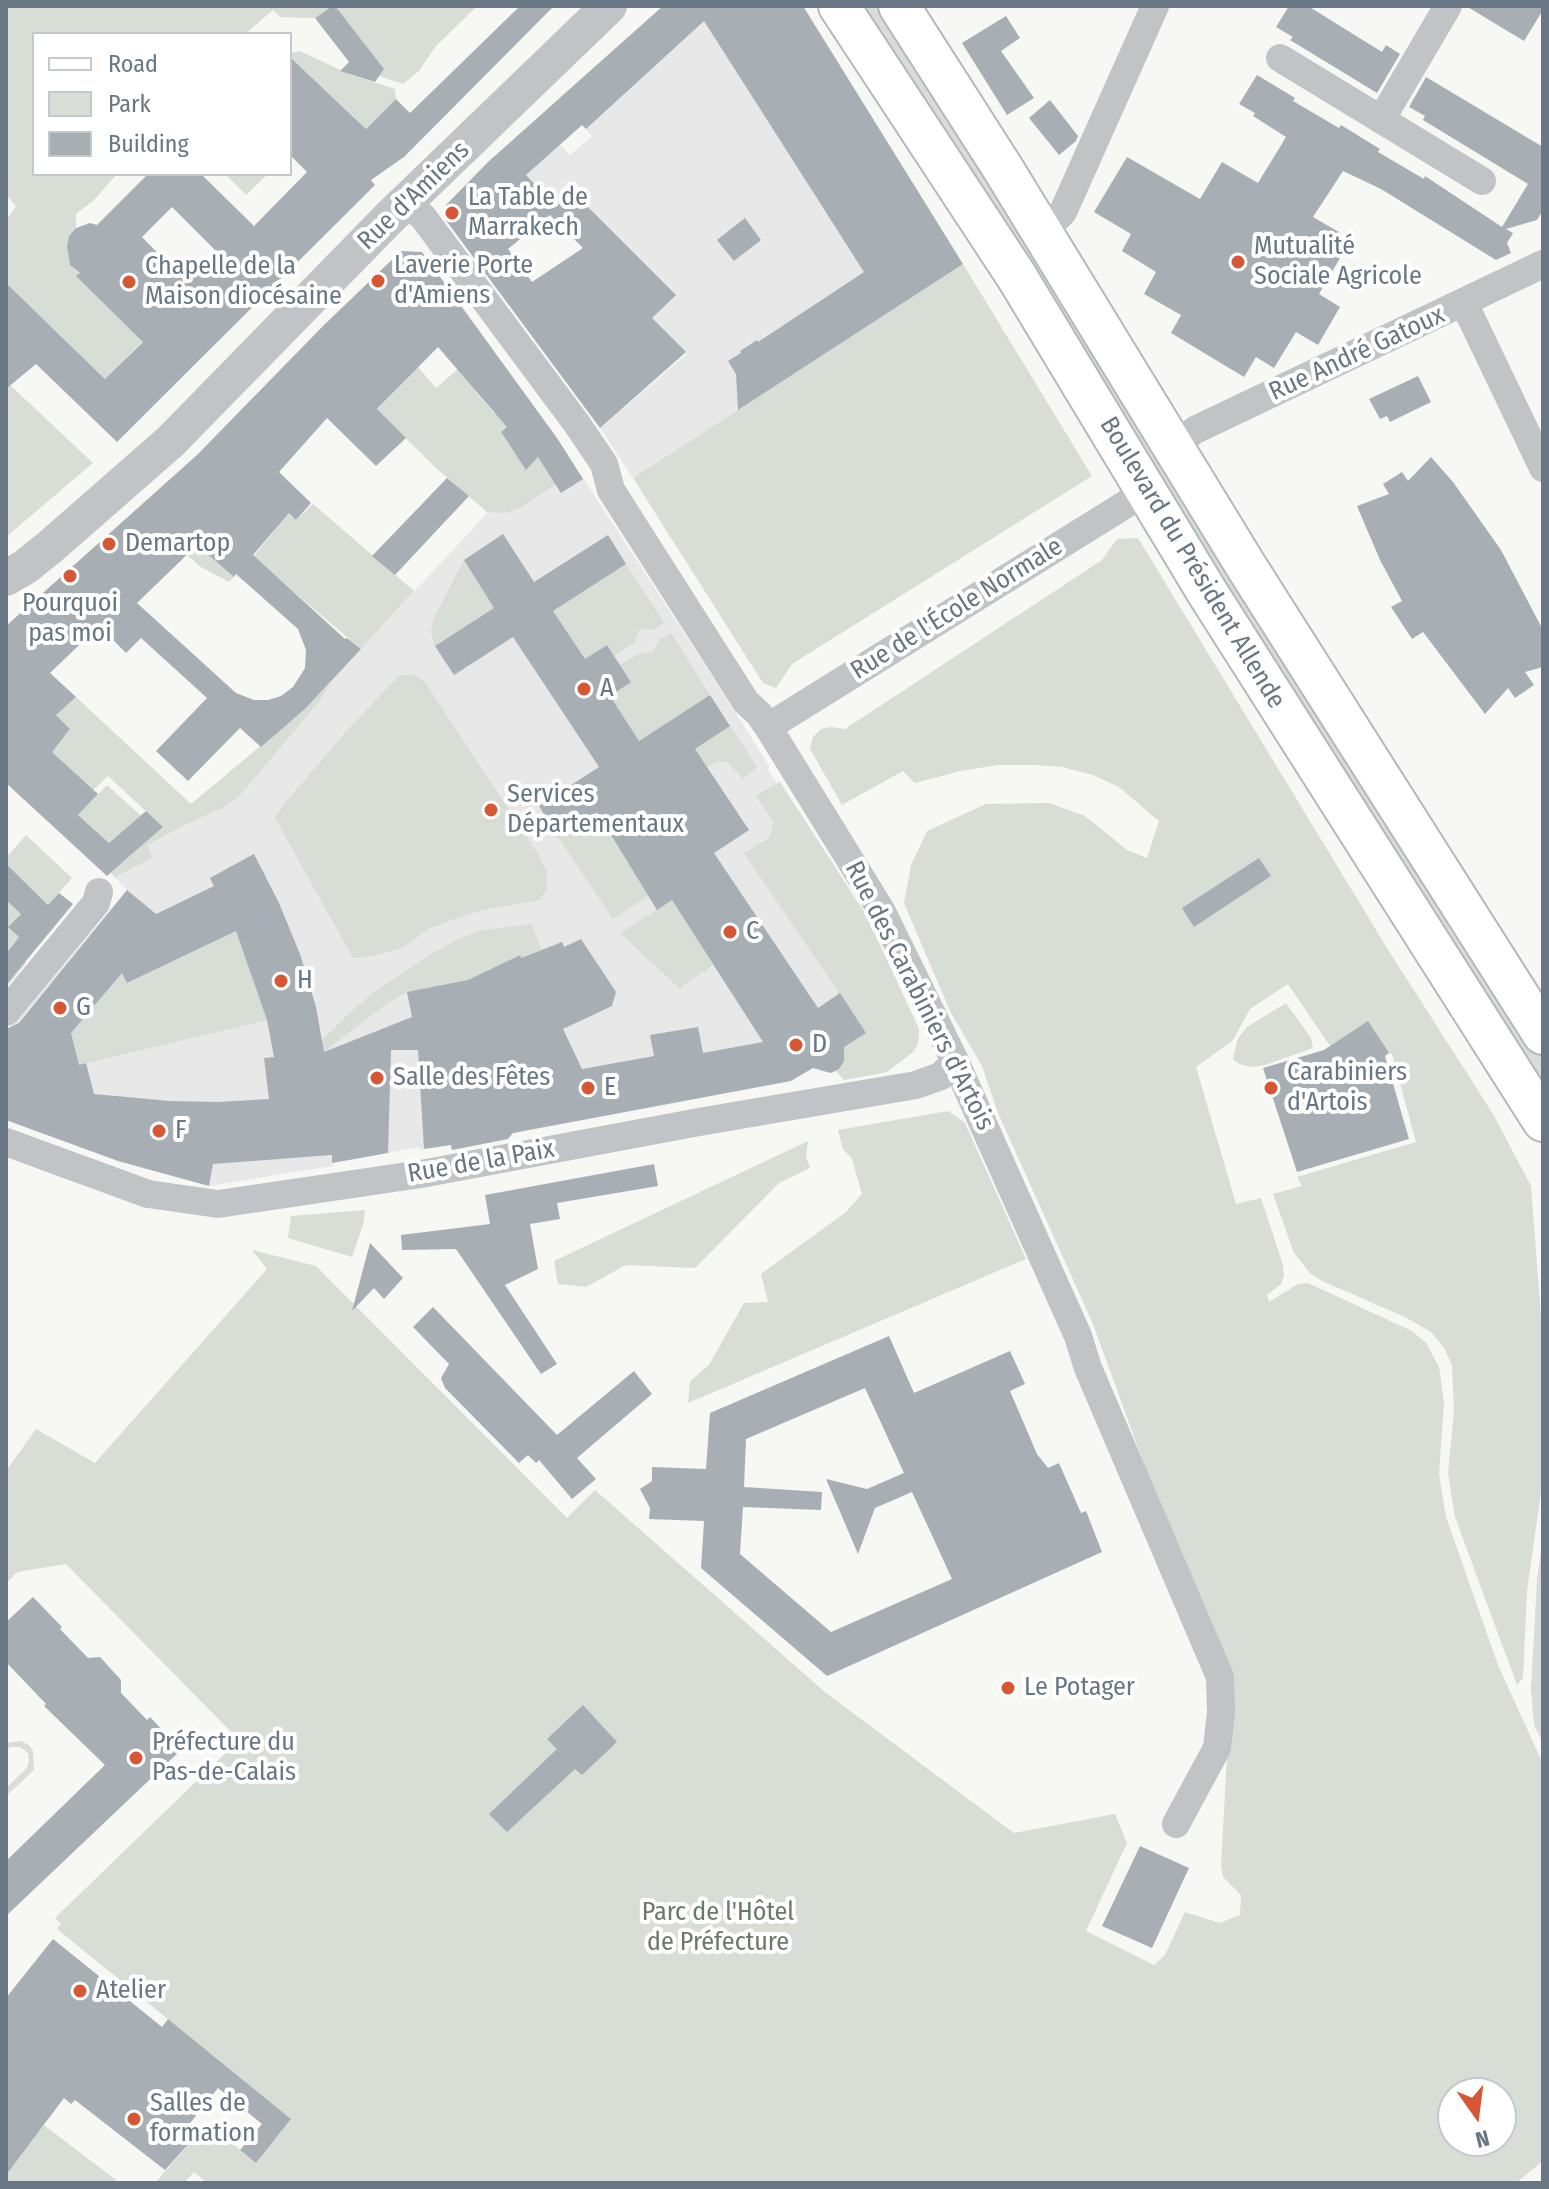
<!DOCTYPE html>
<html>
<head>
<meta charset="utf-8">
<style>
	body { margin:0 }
	#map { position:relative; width:1549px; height:2189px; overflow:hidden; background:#f7f7f4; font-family:"Fira Sans Condensed",sans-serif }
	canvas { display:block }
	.frame { position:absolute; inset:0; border:8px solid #687783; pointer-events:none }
	.legend { position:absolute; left:32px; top:32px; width:260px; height:144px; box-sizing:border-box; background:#fff; border:2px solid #c3c9cd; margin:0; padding:10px 14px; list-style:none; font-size:24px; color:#687783 }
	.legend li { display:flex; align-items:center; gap:16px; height:40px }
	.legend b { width:40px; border:2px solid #c3c9cd }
	.north { position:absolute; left:1437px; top:2077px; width:80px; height:80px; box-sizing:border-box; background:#fff; border:2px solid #c3c9cd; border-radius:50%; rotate:166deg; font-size:22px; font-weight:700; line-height:32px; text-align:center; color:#687783 }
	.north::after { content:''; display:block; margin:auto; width:28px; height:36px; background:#d75633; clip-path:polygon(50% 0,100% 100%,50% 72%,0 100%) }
</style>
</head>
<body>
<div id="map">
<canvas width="1549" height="2189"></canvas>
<div class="frame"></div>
<ul class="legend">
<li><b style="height:10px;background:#fff"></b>Road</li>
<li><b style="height:22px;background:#d8ddd5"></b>Park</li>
<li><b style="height:22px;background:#a8afb4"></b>Building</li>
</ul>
<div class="north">N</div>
</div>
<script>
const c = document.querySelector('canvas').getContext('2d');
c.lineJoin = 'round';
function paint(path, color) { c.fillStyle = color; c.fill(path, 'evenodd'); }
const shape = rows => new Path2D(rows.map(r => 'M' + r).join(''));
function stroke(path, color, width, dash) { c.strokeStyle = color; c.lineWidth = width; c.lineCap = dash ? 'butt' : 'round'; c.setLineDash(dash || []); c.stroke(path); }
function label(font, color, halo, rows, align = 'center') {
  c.font = font + ' "Fira Sans Condensed",sans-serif'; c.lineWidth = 8; c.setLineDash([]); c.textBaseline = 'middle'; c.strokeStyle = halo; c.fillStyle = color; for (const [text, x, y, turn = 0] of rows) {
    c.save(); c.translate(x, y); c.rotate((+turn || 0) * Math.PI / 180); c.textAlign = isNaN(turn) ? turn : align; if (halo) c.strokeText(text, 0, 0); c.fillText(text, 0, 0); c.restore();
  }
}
paint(shape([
	[663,6,803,6,963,264,633,478,600,428,687,354,494,158,549,133,570,155,592,136,559,98],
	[557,438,731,705,769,766,768,769,772,776,777,783,780,782,866,915,919,1029,918,1044,913,1052,887,1072,844,1080,836,1071,824,1072,816,1066,710,1095,513,1133,508,1139,452,1150,450,1145,420,1150,419,1147,333,1163,332,1166,209,1186,118,1161,6,1120,6,1032,127,890,111,873,306,708]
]), '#e7e8e7');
paint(shape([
	[6,6,332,6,315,18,281,17,273,10,245,34,34,34,34,174,117,174,94,200,76,214,76,228,69,236,67,246,74,262,71,265,145,339,105,379,6,283,6,221,16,206,6,195],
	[335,6,477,6,435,47,419,71,403,84,379,76],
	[859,6,880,6,1543,1060,1543,1085],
	[300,51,351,75,395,89,396,99,350,144,355,118,290,57,290,53],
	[225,174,268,174,246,195],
	[963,264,1092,476,792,664,776,688,763,683,633,478],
	[466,362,476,392,496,415,505,407,514,422,501,432,526,469,538,457,556,484,519,508,505,513,487,512,437,469,377,410,418,367,436,388],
	[10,385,93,463,6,537,6,389],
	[313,504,414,591,361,649,253,557,289,513,296,520],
	[1138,538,1387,948,1493,1114,1531,1186,1543,1343,1543,1478,1527,1591,1523,1678,1517,1685,1455,1517,1448,1473,1454,1412,1452,1365,1444,1348,1431,1332,1405,1317,1322,1281,1310,1273,1294,1253,1273,1194,1302,1186,1297,1177,1416,1142,1392,1054,1389,1053,1374,1062,1345,1068,1288,984,1250,1009,1233,1040,1196,1067,1236,1204,1261,1198,1283,1265,1284,1276,1281,1284,1267,1295,1269,1302,1298,1284,1308,1283,1412,1331,1426,1343,1439,1367,1444,1402,1439,1474,1446,1517,1498,1665,1543,1764,1543,2161,1516,2183,207,2183,194,2172,184,2183,155,2183,207,2123,256,2163,291,2119,57,1929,61,1924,55,1918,239,1740,66,1564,17,1572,6,1584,6,1471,36,1429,95,1463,267,1269,252,1250,316,1266,567,1518,595,1490,826,1693,1014,1833,1115,1814,1127,1843,1086,1931,1154,1965,1165,1955,1185,1912,1220,1923,1240,1915,1241,1895,1223,1877,1221,1866,1227,1756,1165,1522,1093,1324,998,1113,982,1066,950,1011,904,903,911,865,927,831,986,804,1049,803,1085,816,1127,850,1147,858,1159,821,1119,787,1093,775,1062,767,1035,765,998,765,960,771,915,783,903,771,842,805,810,749,813,737,821,729,831,727,845,729,1102,560,1117,539],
	[1453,2093,1501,2093,1501,2141,1453,2141],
	[197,545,234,577,229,582,201,567,187,555],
	[464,560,494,608,435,646,431,632,433,620],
	[626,564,664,623,653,630,645,628,639,630,634,643,614,656,607,645,585,659,553,611],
	[671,633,710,695,639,741,610,696,631,682,620,665,641,653,653,652,659,640],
	[400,675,414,675,425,682,538,854,547,872,547,888,540,900,478,911,430,928,404,947,377,955,353,958,275,818,285,803,351,726],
	[331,682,319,702,239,796,220,809,184,825,148,845,152,858,115,877,111,873,163,827,108,776,93,790,38,739,65,736,70,729,50,710,58,702,65,707,76,697,191,804,306,708],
	[730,726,757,767,743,779,727,762,718,761,680,780,669,766],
	[780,782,866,915,919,1029,918,1044,913,1052,887,1072,844,1080,836,1071,844,1061,842,1048,866,1033,744,853,770,837,773,822,756,796],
	[107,785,141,816,109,843,78,815],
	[610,804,612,837,646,892,663,886,613,919,558,837],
	[26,835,72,878,48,905,21,879,10,890,21,914,9,927,19,937,11,947,26,963,7,986,6,858],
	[672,900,713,965,679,988,620,933],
	[532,924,541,949,521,958,519,955,462,983,407,992,386,1004,324,1052,322,1040,345,1017,370,995,435,952,458,939,483,930],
	[236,931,267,1020,79,1065,71,1033,118,978,117,975,122,972,128,983],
	[1286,1003,1311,1038,1313,1048,1265,1065,1252,1067,1239,1064,1233,1059,1238,1038,1247,1027],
	[948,1111,965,1123,1026,1259,688,1403,690,1381,709,1365,744,1303,768,1302,761,1274,846,1212,862,1194,852,1159,843,1149,838,1130],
	[808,1141,806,1156,810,1168,779,1183,695,1268,626,1265,586,1287,558,1284,554,1261],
	[365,1210,363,1225,352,1257,288,1238,291,1216],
	[1543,1538,1543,1743,1534,1725,1531,1689,1537,1580],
	[21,1741,29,1745,33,1751,34,1770,6,1796,6,1788,27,1768,29,1760,28,1753,20,1747,10,1747,6,1751,6,1743],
	[44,2125,120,2183,6,2183,6,2171]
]), '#d8ddd5');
paint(shape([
	[332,6,335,6,384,69,375,82,340,71,349,62,315,18],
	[520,6,554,6,404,157,371,180,375,185,117,442,36,364,6,389,6,283,105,379,143,342,76,276,80,273,70,265,67,246,69,236,76,228,90,223,97,225,148,174,201,174,254,226,307,172,290,155,290,57,366,129,396,99,410,113],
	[172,207,215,250,185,281,142,237],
	[663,6,803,6,963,264,738,410,736,374,728,361,741,353,740,351,757,340,758,342,864,272,704,21,586,129,582,125,526,175,556,207,573,192,676,295,652,318,686,352,600,428,445,219,446,205,488,162],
	[550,215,583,248,532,282,508,249],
	[1289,6,1308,6,1382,52,1386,45,1400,54,1377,93,1290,40,1293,37,1276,27],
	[1466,6,1543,6,1543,10,1524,41],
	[1006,16,1020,38,1001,51,1034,98,1007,115,962,43],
	[1257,75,1295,98,1293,101,1339,128,1341,125,1380,149,1378,152,1424,179,1425,176,1502,227,1528,184,1423,120,1425,116,1409,107,1426,77,1543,147,1543,210,1537,220,1506,229,1513,233,1507,243,1511,253,1496,260,1381,189,1343,171,1313,217,1351,239,1319,294,1340,307,1318,345,1296,332,1274,368,1256,357,1244,377,1171,333,1181,315,1144,294,1156,272,1122,251,1131,234,1094,212,1127,157,1200,199,1222,162,1258,183,1286,137,1253,116,1255,113,1239,104],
	[1050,100,1078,136,1076,141,1059,155,1029,118],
	[745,218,761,240,734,261,717,240],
	[401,251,422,252,557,438,583,479,561,493,538,457,526,470,501,432,507,427,438,347,377,409,406,438,376,466,327,418,279,472,311,503,296,520,289,513,253,555,345,639,347,638,361,649,306,708,261,747,240,728,188,781,156,751,207,698,141,638,126,653,99,626,50,673,76,697,56,715,70,729,52,752,98,794,78,815,109,843,146,811,163,827,107,876,6,783,6,626,197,455,323,326],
	[197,545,234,577,236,574,298,629,306,650,305,668,293,687,281,696,268,700,254,700,236,693,137,603],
	[1418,376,1431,402,1390,422,1387,416,1380,419,1369,399],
	[1431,457,1453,482,1501,550,1543,630,1543,667,1525,672,1534,685,1515,698,1508,688,1485,714,1423,632,1412,639,1391,607,1402,601,1380,560,1357,506,1389,494,1383,484,1402,472,1408,481],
	[447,478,469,496,395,575,372,556],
	[503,534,534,582,608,535,626,564,553,611,585,659,607,645,614,656,631,682,610,696,639,741,710,695,730,726,695,749,749,830,714,853,818,1008,840,993,866,1033,844,1047,844,1061,839,1069,831,1073,813,1068,791,1081,513,1133,508,1139,452,1150,451,1145,424,1149,418,1050,391,1050,388,1153,332,1163,332,1155,213,1164,209,1186,118,1161,6,1120,6,1029,19,1023,127,890,156,914,214,886,210,878,254,854,279,903,300,954,316,1007,324,1052,412,1017,407,992,468,980,520,955,521,958,562,942,564,947,581,939,616,992,612,1006,563,1029,582,1069,654,1056,650,1035,698,1027,703,1053,763,1042,672,900,657,910,597,812,558,837,539,806,599,767,513,637,454,675,435,646,494,608,464,560],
	[236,931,267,1020,274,1057,264,1058,269,1099,218,1102,170,1101,94,1094,86,1063,79,1065,71,1033,122,973,127,983],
	[1259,858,1271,876,1194,927,1182,908],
	[6,864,48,905,59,893,73,904,6,985,6,954,19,937,8,927,21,914,6,900],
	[1368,1021,1389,1053,1385,1056,1409,1139,1297,1172,1263,1068,1324,1050],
	[654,1164,658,1186,557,1203,560,1219,530,1224,538,1269,505,1285,557,1364,541,1374,456,1249,402,1250,401,1235,490,1224,485,1195],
	[370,1243,403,1278,384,1299,374,1288,352,1311],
	[433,1307,557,1435,634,1371,652,1394,577,1458,596,1479,572,1499,539,1460,536,1463,528,1455,519,1463,445,1388,441,1378,449,1364,413,1327],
	[889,1336,914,1393,1010,1351,1025,1384,1010,1391,1037,1454,1048,1468,1059,1463,1081,1513,1086,1511,1102,1552,827,1676,701,1568,704,1521,649,1519,650,1508,640,1489,652,1481,652,1467,706,1469,710,1413],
	[865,1388,904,1473,867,1489,826,1479,858,1554,875,1508,912,1492,952,1579,831,1632,740,1554,743,1507,821,1510,822,1492,744,1487,746,1439],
	[33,1597,62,1627,60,1629,88,1658,100,1657,121,1680,121,1693,147,1720,150,1717,181,1750,6,1916,6,1861,105,1765,44,1706,46,1704,6,1662,6,1622],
	[583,1705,617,1742,582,1775,575,1769,507,1832,489,1814,557,1749,547,1739],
	[1140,1846,1189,1868,1152,1948,1102,1926],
	[53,1939,162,2027,168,2019,291,2119,256,2163,240,2150,262,2124,218,2088,183,2132,192,2140,165,2170,75,2100,71,2104,64,2098,6,2175,6,1998]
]), '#a8afb4');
const secondary = shape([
	[839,6,1017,277,1207,592,1543,1121],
	[899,6,1002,167,1246,566,1543,1034]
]);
stroke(secondary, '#b3b8bc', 44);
stroke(shape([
	[1280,58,1482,181],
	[1381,120,1448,6],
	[405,202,423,217,577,424,604,464,611,490,746,702,759,714,768,727,881,910,955,1061,1078,1336,1088,1368,1220,1677,1221,1712,1217,1748,1176,1824],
	[1041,233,1063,212,1155,6],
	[1464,303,1543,468],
	[1173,447,1195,430,1543,264],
	[768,727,1147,491],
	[6,1012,96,903,99,892],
	[6,1142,148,1194,218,1204,421,1174,699,1122,916,1085,941,1076,955,1061]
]), '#c0c4c7', 28);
stroke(shape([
	[6,578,25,567,50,547,171,441,389,218,609,6]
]), '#c0c4c7', 36);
stroke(secondary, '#fff', 40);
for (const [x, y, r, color] of [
	[452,213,8,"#d75633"],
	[1238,262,8,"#d75633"],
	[378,281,8,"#d75633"],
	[129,282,8,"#d75633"],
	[109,544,8,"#d75633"],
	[70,576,8,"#d75633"],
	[584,689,8,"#d75633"],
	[491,810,8,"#d75633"],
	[730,932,8,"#d75633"],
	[281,981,8,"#d75633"],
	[60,1008,8,"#d75633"],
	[796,1045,8,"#d75633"],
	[377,1078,8,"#d75633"],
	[588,1088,8,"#d75633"],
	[1271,1088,8,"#d75633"],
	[159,1131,8,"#d75633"],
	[1008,1688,8,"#d75633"],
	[136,1758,8,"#d75633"],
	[80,1991,8,"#d75633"],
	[134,2119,8,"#d75633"]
]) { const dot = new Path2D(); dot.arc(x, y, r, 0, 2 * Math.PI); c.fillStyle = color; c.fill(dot); stroke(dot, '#fff', 3); }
label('26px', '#687783', '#fff', [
	["Rue d'Amiens",414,196,-44],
	["Rue André Gatoux",1357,354,-25],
	["Boulevard du Président Allende",1192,563,59],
	["Rue de l'École Normale",957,609,-32],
	["Rue des Carabiniers d'Artois",919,996,63],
	["Rue de la Paix",481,1162,-10]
]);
label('26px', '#687783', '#fff', [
	["La Table de",468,198],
	["Marrakech",468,228],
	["Mutualité",1254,247],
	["Sociale Agricole",1254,277],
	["Laverie Porte",394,266],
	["d'Amiens",394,296],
	["Chapelle de la",145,267],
	["Maison diocésaine",145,297],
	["Demartop",125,544],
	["Pourquoi",70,604,"center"],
	["pas moi",70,634,"center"],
	["A",600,689],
	["Services",507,795],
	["Départementaux",507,825],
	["C",746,932],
	["H",297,981],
	["G",76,1008],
	["D",812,1045],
	["Carabiniers",1287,1073],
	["d'Artois",1287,1103],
	["Salle des Fêtes",393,1078],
	["E",604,1088],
	["F",175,1131],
	["Le Potager",1024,1688],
	["Préfecture du",152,1743],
	["Pas-de-Calais",152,1773],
	["Atelier",96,1991],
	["Salles de",150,2104],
	["formation",150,2134]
], 'left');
label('26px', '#6a7a66', '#fff', [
	["Parc de l'Hôtel",718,1913],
	["de Préfecture",718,1943]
]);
</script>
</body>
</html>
